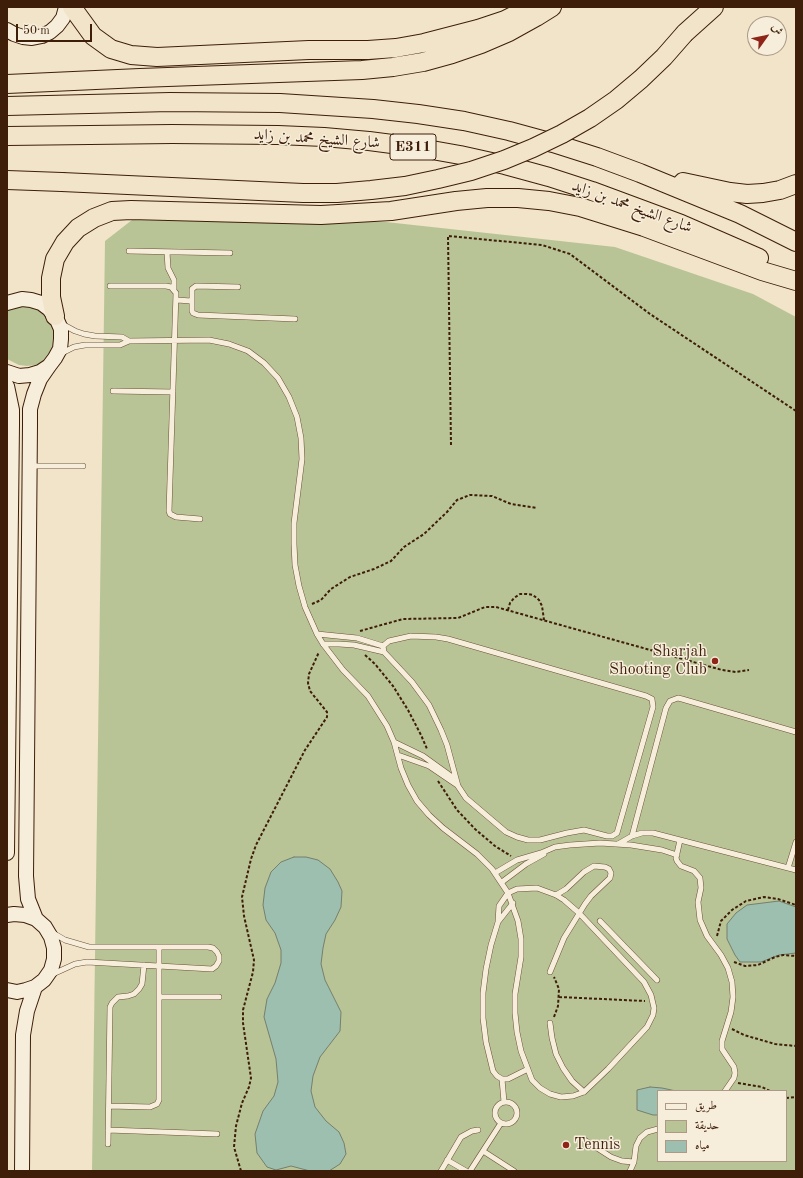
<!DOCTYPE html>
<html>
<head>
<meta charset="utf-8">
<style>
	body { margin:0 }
	#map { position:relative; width:803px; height:1178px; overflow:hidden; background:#f1e4c8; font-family:"Old Standard TT",Amiri,serif }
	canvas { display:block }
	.frame { position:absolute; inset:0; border:8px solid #3e1e09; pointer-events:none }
	.legend { position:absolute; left:657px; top:1090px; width:130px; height:72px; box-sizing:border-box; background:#f6eddb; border:1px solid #ac9a87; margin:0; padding:5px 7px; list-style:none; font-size:12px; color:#3e1e09 }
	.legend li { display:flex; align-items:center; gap:8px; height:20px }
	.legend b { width:20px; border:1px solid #ac9a87 }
	.north { position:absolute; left:747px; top:16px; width:40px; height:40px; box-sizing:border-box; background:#f6eddb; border:1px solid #ac9a87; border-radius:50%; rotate:57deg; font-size:11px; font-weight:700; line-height:16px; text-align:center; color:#3e1e09 }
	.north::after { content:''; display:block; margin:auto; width:14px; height:18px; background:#8f2418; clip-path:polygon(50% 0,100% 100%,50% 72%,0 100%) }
	.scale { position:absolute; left:16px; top:24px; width:76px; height:18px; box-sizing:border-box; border:2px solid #3e1e09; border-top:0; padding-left:5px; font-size:12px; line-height:14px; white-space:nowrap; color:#3e1e09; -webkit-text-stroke:3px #f6eddb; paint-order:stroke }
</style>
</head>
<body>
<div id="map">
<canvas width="803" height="1178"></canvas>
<div class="frame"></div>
<ul class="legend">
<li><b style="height:5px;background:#f6eddb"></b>طريق</li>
<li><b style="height:11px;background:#b9c496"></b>حديقة</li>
<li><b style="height:11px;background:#9cbfaf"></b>مياه</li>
</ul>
<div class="north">ش</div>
<div class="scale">50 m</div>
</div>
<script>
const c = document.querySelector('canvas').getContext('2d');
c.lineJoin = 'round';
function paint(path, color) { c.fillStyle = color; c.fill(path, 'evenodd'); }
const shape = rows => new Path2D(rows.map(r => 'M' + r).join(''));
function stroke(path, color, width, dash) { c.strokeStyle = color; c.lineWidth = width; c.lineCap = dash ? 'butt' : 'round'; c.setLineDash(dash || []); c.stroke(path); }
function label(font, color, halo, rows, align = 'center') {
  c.font = font + ' "Old Standard TT",Amiri,serif'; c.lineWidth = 3; c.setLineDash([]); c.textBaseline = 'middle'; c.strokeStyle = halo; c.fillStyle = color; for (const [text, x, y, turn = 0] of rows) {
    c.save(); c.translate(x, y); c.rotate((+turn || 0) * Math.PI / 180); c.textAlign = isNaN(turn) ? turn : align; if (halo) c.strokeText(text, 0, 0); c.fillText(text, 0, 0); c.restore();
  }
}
paint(shape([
	[132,220,386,222,615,247,753,294,796,317,796,1171,92,1171,105,241],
	[658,1091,786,1091,786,1161,658,1161],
	[27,303,54,318,56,350,44,362,36,365,27,366,19,365,7,359,7,311,16,305]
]), '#b9c496');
const water = shape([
	[294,857,306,857,318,860,330,869,338,882,342,891,341,907,335,920,326,934,323,948,321,964,325,980,341,1012,340,1031,320,1057,313,1076,311,1091,315,1107,326,1121,339,1132,344,1143,346,1154,340,1164,329,1171,310,1171,291,1166,276,1170,267,1167,257,1153,255,1134,263,1111,274,1096,278,1082,276,1059,264,1017,267,999,275,983,281,963,281,950,275,933,266,920,263,905,265,888,271,872,281,862,294,857],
	[779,901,796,907,796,953,779,955,761,962,740,962,735,955,727,939,727,924,736,913,747,905,779,901],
	[650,1087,662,1088,676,1091,658,1091,658,1115,653,1115,637,1110,637,1090,650,1087]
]);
paint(water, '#9cbfaf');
stroke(water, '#767f6d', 1);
const lane = shape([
	[129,251,230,253],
	[167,252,168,268,174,280,174,289],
	[110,286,166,286,171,287,176,293,169,511,170,514,176,517,200,519],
	[238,287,196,286,192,289,192,311,193,313,198,315,295,319],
	[177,300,191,301],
	[62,324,75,331,84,334,95,336,122,337,129,341],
	[62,353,74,347,85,345,120,345,129,341,209,340,229,344,248,351,264,363,278,378,289,397,297,417,301,438,302,459,294,523,294,544,295,565,299,586,305,607,317,634,323,644,343,670,368,696,387,726,394,742,401,768,408,785,417,801,429,815,443,828,477,854,492,869,508,893,518,921,521,939,521,957,515,994,515,1013,517,1032,521,1051,532,1080,540,1088,550,1094,561,1097,573,1096,584,1092,608,1069,647,1027,653,1015,654,1008,651,995,644,982,579,913,564,900,556,895,537,888,517,889,508,893,499,906,498,922,491,945,486,969,483,993,483,1018,486,1042,493,1071,497,1076,502,1079,508,1079,528,1069],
	[113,391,173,392],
	[31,466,83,466],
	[317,634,357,638,383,646],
	[411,636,436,637,448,639,646,696,652,699,653,707,617,833,612,836,607,836,584,830,567,833,540,840,528,840,517,837,506,832,466,798,458,786,447,745,441,730,429,705,412,682,384,652,383,646,389,641,411,636],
	[323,644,339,644,354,645,384,652],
	[394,742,423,756,455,779],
	[398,755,429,766,457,785],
	[632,836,666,708,670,701,678,698,682,699,796,732],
	[680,840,676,858,677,861,681,866,694,871,700,878,701,888,698,902,700,920,707,936,721,955,728,968,732,982,733,997,731,1012,722,1041,722,1049,734,1067,735,1073,734,1078,725,1091],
	[618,844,632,836,642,833,653,833,796,870],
	[788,868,796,842],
	[495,873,517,860,541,853,555,847,570,845,600,843,631,845,662,850,677,855],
	[502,882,526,864,544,854],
	[600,921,657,980],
	[498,922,513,903],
	[550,972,564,938,585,904,591,896,610,878,611,873,609,869,605,867,594,866,584,872,566,889,556,895],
	[53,974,75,964,87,962,212,969,216,966,219,961,219,956,217,952,213,948,208,947,89,947,65,940,53,933],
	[159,997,219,997],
	[550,1023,552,1038,556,1054,563,1068,572,1081,584,1092],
	[502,1079,504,1102],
	'495 1113a11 11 0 1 1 22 0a11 11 0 1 1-22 0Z',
	[109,1106,150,1107,157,1104,159,1100,159,947],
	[108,1130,217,1134],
	[583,1139,611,1157,622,1161,634,1162],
	[108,1144,110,1007,112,1003,118,997,128,996,134,994,139,989,142,984,144,965],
	[483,1151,514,1171],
	[447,1160,466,1171],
	[441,1171,461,1137,472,1131,478,1130],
	[470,1171,501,1123],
	[630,1171,634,1162,636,1146,640,1138,647,1132,658,1129]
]);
const secondary = shape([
	[7,30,14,34,23,37,32,38,42,36,50,32,57,26,63,18,66,7],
	[7,303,22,299,31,300,41,303,49,309,57,320,61,329,61,339,60,349,55,358,49,366,40,372,30,375,19,376,7,372],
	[7,386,12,410,12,425,7,853],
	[7,915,14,914,25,915,36,919,45,927,51,937,54,948,54,959,51,970,44,980,35,987,26,990,17,992,7,990],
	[36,919,28,899,26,876,30,425,30,409,34,394,40,379,49,366],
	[22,1171,23,1035,27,1011,35,987]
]);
const highway = shape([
	[72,7,93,36,111,49,131,55,157,57,309,50,368,50,396,48,424,43,478,29,505,20,531,7],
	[685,33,714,7],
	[7,84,140,78,362,70,393,67,423,62,452,54,481,44,509,32,536,17,552,7],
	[7,106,170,102,280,103,373,109,418,114,464,121,509,131,553,143,597,157,640,173,740,214,796,242],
	[7,136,172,134,278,135,324,137,369,141,415,147,460,155,505,165,549,177,592,191,681,224,759,258],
	[7,180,62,182],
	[683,182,730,192,747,194,763,193,780,190,796,184],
	[55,316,51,297,51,278,55,259,65,242,78,228,94,218,112,211,131,210,321,215,391,211,456,201,487,198,518,198,549,201,580,207,644,227,762,271,796,281]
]);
stroke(lane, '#6b5039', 6);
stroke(secondary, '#3e1e09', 16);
stroke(highway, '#3e1e09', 20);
stroke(shape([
	[451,445,448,236,542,245,570,254,650,314,796,411],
	[312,604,321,600,331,589,350,577,374,569,391,561,404,547,424,534,447,512,457,500,470,495,492,496,511,504,537,508],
	[508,610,510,603,514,598,520,594,527,594,533,595,539,600,542,606,544,620],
	[360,631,403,619,458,618,485,607,496,607,722,670,736,672,749,670],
	[365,655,375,664,393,686,408,710,421,735,427,749],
	[438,781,457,810,475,829,495,846,511,856],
	[717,936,721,921,732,910,746,901,764,897,778,899,796,905],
	[734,962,745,966,758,965,775,957,783,955,796,956],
	[559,997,645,1001],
	[554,1017,558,1006,559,989,554,977],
	[732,1029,744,1035,775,1044,796,1046],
	[738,1083,762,1087,770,1091],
	[786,1098,796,1097],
	[241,1171,234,1147,236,1126,242,1103,249,1087,251,1078,243,1023,243,1010,253,972,254,960,244,916,242,897,251,859,256,845,305,750,327,717,327,712,310,691,308,683,309,674,319,652]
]), '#3e1e09', 2, [3, 2]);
stroke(lane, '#f6eddb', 5);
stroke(secondary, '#f6eddb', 14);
stroke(highway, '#f1e4c8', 18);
const highwayBridge = shape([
	[62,182,303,193,337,193,371,190,405,186,438,179,471,171,504,160,533,148,562,134,590,118,616,100,641,79,664,57,685,33]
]);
stroke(highwayBridge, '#3e1e09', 20, []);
stroke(highwayBridge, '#f1e4c8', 18);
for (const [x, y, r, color] of [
	[715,661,4,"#8f2418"],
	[566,1145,4,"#8f2418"]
]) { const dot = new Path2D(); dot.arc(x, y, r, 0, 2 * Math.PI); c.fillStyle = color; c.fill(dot); stroke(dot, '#f6eddb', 1.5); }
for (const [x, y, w] of [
	[413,147,46]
]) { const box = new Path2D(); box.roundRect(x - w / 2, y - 13, w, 26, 3); c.fillStyle = '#f6eddb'; c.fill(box); stroke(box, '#3e1e09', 1); }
label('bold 15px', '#3e1e09', null, [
	["E311",413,147]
]);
label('16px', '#3e1e09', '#f6eddb', [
	["شارع الشيخ محمد بن زايد",317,139,4],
	["شارع الشيخ محمد بن زايد",632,207,20]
]);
label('16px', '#3e1e09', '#f6eddb', [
	["Sharjah",707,652],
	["Shooting Club",707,670],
	["Tennis",574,1145,"left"]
], 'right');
</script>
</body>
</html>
